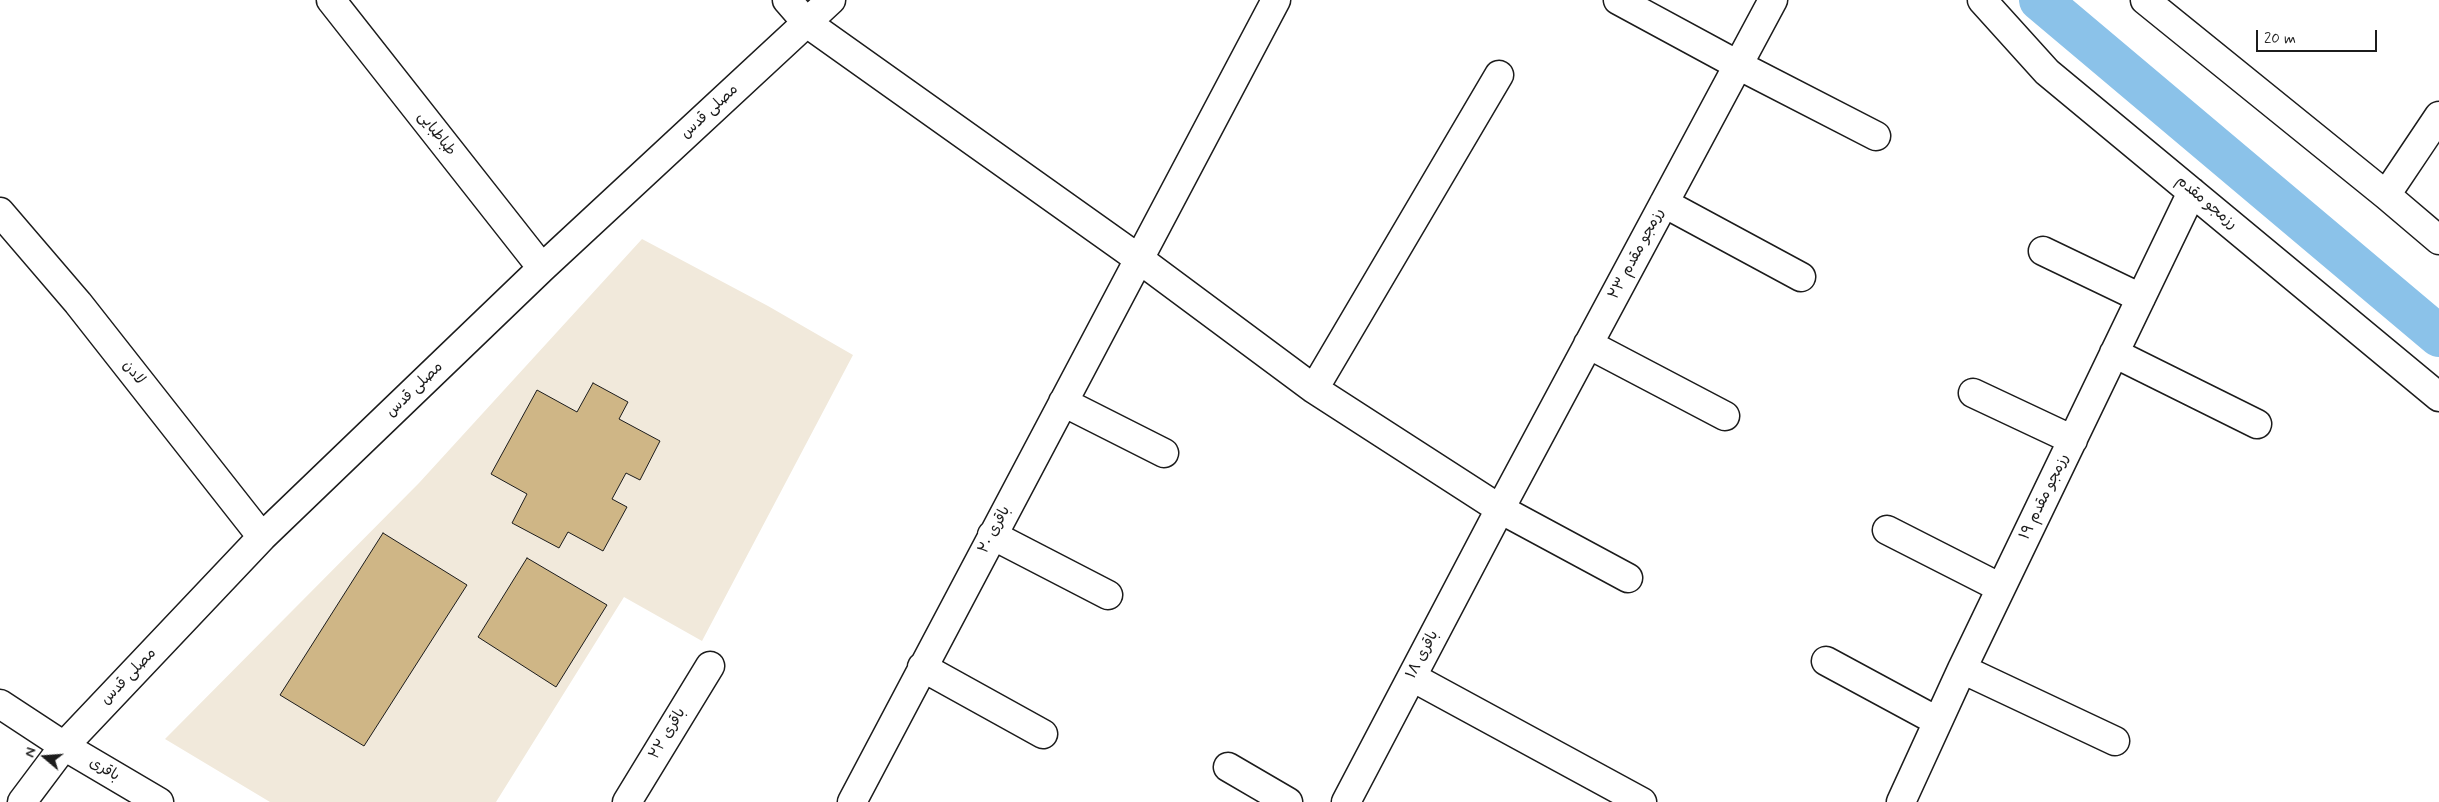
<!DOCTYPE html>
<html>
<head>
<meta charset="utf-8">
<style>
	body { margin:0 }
	#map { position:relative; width:2439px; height:802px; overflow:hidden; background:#fff; font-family:Mynerve,sans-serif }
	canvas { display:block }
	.north { position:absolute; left:20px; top:732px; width:50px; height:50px; -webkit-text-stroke:4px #fff; paint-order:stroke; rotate:288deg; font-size:14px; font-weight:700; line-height:20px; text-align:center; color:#1c1c1c }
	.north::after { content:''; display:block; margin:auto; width:18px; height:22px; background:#1c1c1c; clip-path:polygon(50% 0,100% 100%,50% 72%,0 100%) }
	.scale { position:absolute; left:2256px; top:30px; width:121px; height:22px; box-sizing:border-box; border:2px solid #1c1c1c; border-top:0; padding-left:6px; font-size:15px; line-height:18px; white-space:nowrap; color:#1c1c1c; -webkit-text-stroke:4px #fff; paint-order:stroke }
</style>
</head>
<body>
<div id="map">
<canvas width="2439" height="802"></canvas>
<div class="north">N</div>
<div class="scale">20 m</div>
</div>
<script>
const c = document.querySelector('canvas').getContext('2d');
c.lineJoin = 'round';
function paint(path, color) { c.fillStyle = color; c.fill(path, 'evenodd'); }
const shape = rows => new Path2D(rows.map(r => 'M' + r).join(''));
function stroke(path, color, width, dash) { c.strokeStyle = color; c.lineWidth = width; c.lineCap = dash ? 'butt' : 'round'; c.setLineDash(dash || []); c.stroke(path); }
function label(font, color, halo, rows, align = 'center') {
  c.font = font + ' Mynerve,"Playpen Sans Arabic",sans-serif'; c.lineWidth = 5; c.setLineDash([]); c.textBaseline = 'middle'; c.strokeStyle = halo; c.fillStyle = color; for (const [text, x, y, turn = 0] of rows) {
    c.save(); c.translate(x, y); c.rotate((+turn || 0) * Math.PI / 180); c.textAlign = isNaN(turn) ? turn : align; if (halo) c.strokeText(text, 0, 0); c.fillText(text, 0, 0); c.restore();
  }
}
paint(shape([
	[642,239,768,306,853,355,702,641,624,597,496,802,270,802,165,739,419,483]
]), '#f1e9db');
stroke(shape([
	[2040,0,2439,336]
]), '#8bc2e9', 42);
const building = shape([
	[593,383,628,402,619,419,660,441,640,480,626,473,612,499,627,507,603,551,568,532,559,548,512,523,527,494,491,474,537,390,577,412,593,383],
	[383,533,467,585,364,746,280,695,383,533],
	[527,558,607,605,556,687,478,637,527,558]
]);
paint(building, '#cfb686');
stroke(building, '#1c1c1c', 1);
const minor = shape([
	[331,0,542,268],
	[787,0,807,23,1139,259,1314,389,1500,509,1628,578],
	[1618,0,1738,65,1876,136],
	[1982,0,2047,72,2439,397],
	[2145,0,2386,195,2439,240],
	[2386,195,2439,116],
	[1664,203,1801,277],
	[0,212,78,303,262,537],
	[2043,251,2141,298],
	[1588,344,1725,416],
	[2114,353,2257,424],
	[1314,389,1499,75],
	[1973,393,2073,440],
	[1063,402,1164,453],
	[1887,530,2001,588],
	[992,535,1108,595],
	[1826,661,1937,721],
	[922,667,1043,734],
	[1962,669,2115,741],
	[1412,677,1642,802],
	[0,704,64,746,159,802],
	[1228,767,1288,802],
	[22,802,64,746,262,537,542,268,831,0],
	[627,802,710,666],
	[852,802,1276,0],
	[1346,802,1500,509,1773,0],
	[1901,802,1962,669,2192,192]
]);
stroke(minor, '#1c1c1c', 31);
stroke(minor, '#fff', 28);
label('15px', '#1c1c1c', '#fff', [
	["مصلی قدس",710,112,-43],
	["طباطبایی",436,134,52],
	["رزمجو مقدم",2206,203,40],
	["رزمجو مقدم ۲۳",1637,254,-62],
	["لادن",133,373,52],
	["مصلی قدس",415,390,-44],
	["رزمجو مقدم ۱۹",2045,497,-64],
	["باقری ۲۰",995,530,-62],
	["باقری ۱۸",1423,655,-62],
	["مصلی قدس",129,677,-46],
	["باقری ۲۲",668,734,-59],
	["باقری",104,770,30]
]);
</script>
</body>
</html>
